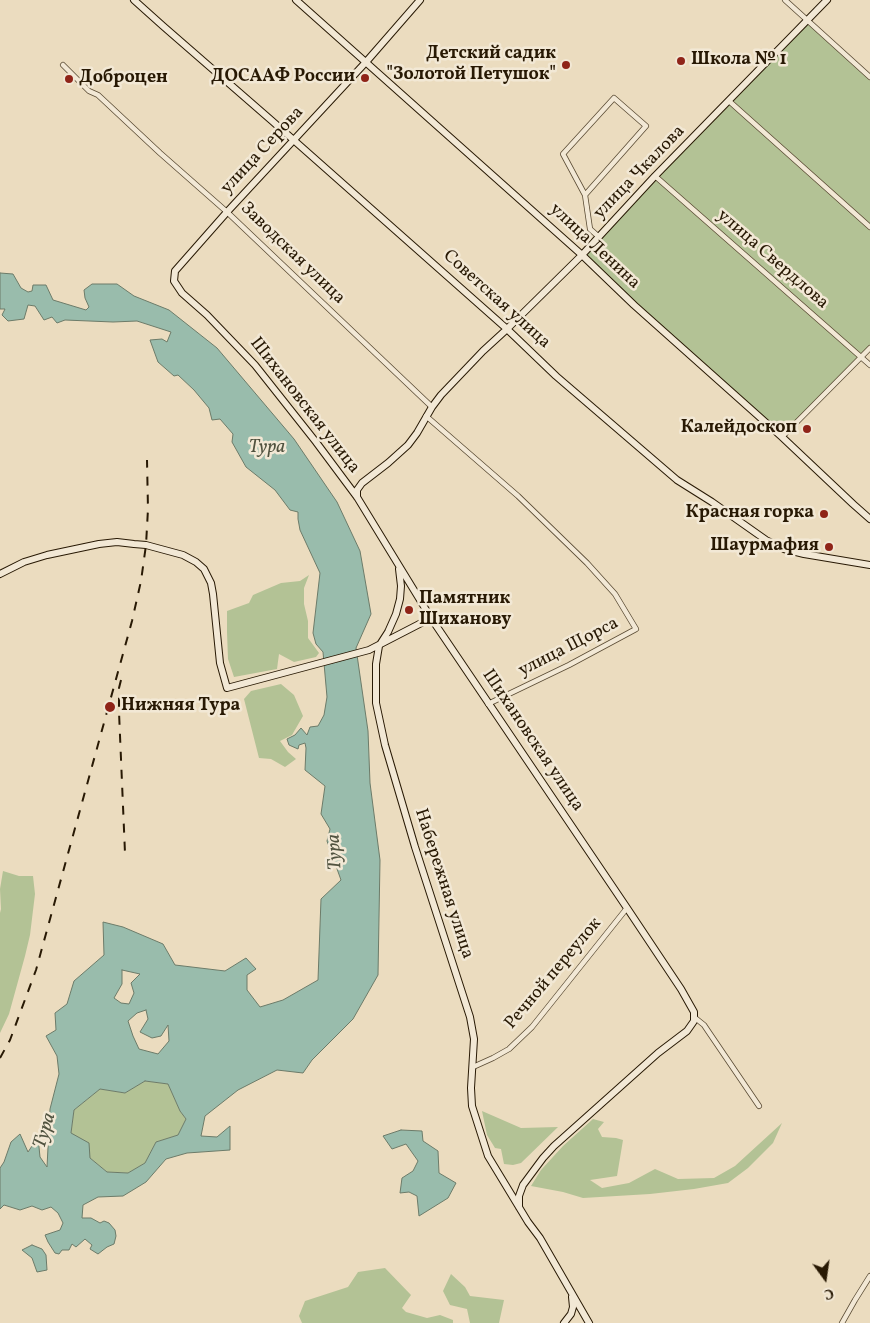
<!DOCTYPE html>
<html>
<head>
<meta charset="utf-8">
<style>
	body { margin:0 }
	#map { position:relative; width:870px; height:1323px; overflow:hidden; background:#ebdcbf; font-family:Vollkorn,serif }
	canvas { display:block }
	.north { position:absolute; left:800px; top:1253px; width:50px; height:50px; -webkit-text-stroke:4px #f2e8d5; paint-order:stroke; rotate:166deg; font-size:14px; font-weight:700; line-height:20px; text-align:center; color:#281904 }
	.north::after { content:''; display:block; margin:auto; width:18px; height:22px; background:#281904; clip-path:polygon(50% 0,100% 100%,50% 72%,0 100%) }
</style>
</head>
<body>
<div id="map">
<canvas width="870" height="1323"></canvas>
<div class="north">С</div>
</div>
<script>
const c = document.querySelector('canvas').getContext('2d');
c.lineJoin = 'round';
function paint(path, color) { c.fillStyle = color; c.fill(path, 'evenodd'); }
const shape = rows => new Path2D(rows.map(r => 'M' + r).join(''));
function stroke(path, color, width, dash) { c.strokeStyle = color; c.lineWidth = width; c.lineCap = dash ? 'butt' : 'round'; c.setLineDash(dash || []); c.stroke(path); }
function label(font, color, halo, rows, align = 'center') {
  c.font = font + ' Vollkorn,serif'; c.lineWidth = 5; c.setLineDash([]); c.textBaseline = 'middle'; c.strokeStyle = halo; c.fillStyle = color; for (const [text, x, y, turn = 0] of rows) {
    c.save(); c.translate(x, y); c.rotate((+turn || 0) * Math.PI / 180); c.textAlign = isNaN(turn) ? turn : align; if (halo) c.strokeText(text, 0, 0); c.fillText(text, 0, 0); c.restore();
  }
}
paint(shape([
	[808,20,870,77,870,348,782,437,582,255],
	[309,575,304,588,304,604,308,621,308,638,319,653,316,657,294,662,279,654,277,669,234,677,228,659,227,632,227,611,249,603,253,595,281,583,300,581],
	[281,684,294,695,303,716,292,735,280,741,288,752,296,759,285,767,271,759,259,758,244,699,251,691],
	[3,871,19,876,33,876,35,894,30,935,25,956,9,1014,0,1033,0,913,1,909,0,889],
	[145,1081,168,1084,180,1111,186,1119,178,1135,156,1142,145,1163,128,1173,107,1172,90,1158,71,1133,74,1110,100,1089,125,1093],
	[482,1111,521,1128,558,1127,521,1163,513,1165,504,1164,501,1149,495,1148,487,1135],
	[593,1119,604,1122,598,1129,602,1137,616,1138,623,1140,617,1176,590,1180,602,1188,629,1183,655,1169,678,1179,714,1178,735,1166,782,1123,773,1143,748,1168,728,1183,694,1189,650,1194,583,1198,563,1192,531,1186,541,1170,563,1146],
	[385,1268,411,1295,402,1308,406,1312,427,1318,440,1315,453,1320,453,1323,302,1323,299,1316,305,1301,348,1287,358,1272],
	[451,1274,465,1287,470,1296,504,1300,499,1323,470,1323,467,1309,450,1305,443,1291]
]), '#b3c295');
const water = shape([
	[0,273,13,274,21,288,28,292,32,291,33,285,46,285,53,300,86,310,89,307,85,298,84,290,92,284,117,284,134,296,169,310,217,348,294,439,337,502,360,551,371,614,356,648,368,731,370,783,380,860,378,975,353,1019,312,1060,303,1073,277,1070,238,1090,205,1116,201,1136,217,1137,230,1126,230,1150,187,1153,166,1159,146,1182,123,1196,98,1197,83,1205,82,1218,91,1218,100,1223,104,1221,109,1223,115,1230,116,1236,114,1244,107,1247,98,1254,90,1249,92,1245,85,1239,76,1247,72,1244,69,1250,62,1250,59,1254,55,1253,48,1242,45,1235,60,1230,63,1223,58,1213,51,1207,42,1210,32,1206,20,1210,4,1205,0,1209,0,1168,4,1162,11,1142,20,1134,28,1152,38,1137,40,1157,47,1167,50,1109,59,1074,57,1056,46,1036,56,1030,55,1013,67,1004,74,981,104,955,103,922,123,927,163,944,175,965,225,971,246,958,256,969,247,975,247,990,260,1007,283,1000,318,980,321,899,341,880,327,841,330,829,321,814,325,786,305,770,306,748,305,743,299,745,298,749,289,745,287,739,295,735,301,728,307,735,310,727,318,726,324,715,327,697,323,652,316,644,313,633,320,573,300,530,298,519,298,512,290,510,275,490,246,467,232,442,233,434,220,419,212,420,209,408,194,390,178,375,174,376,158,362,150,340,162,339,167,342,171,332,137,321,113,322,65,320,57,323,52,317,44,320,35,306,28,305,24,319,8,321,2,315,5,309,0,309,0,273],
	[122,970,140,974,131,983,134,993,129,1004,121,1003,114,998,122,984,122,970],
	[146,1010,148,1019,140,1032,152,1038,161,1036,168,1025,169,1041,158,1054,139,1049,133,1036,128,1021,137,1013,146,1010],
	[145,1081,168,1084,180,1111,186,1119,178,1135,156,1142,145,1163,128,1173,107,1172,90,1158,89,1143,71,1133,74,1110,100,1089,125,1093,145,1081],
	[401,1130,422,1131,423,1141,438,1151,439,1173,456,1183,448,1198,419,1216,417,1196,409,1192,400,1193,402,1178,413,1171,418,1161,406,1144,392,1149,383,1136,401,1130],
	[32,1245,42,1249,46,1255,47,1270,37,1272,32,1258,22,1250,32,1245]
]);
paint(water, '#99bcac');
stroke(water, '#6c7b69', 1);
const street = shape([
	[785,0,870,77],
	[63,65,89,91,98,95,160,153,227,212,432,407],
	[729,101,870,227],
	[655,176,870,365],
	[585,195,563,154,614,98,646,126,585,195,590,229,599,237],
	[426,416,518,496,587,563,615,594,636,629,569,665,488,704],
	[782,437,870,348],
	[694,1017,704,1025,708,1031,759,1106],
	[473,1067,493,1058,509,1049,532,1027,627,908],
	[842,1323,855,1300,870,1276]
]);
const secondary = shape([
	[134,0,163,26,271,120,507,329,556,376,677,480,712,502,766,540,784,549,804,554,870,565],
	[296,0,582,255,634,305,782,437,853,504,870,519],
	[420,0,366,62,227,212,175,271,174,281,182,293,207,315,255,365,316,442,357,497,431,618,627,908,681,989,694,1012,694,1021,687,1031,658,1053,554,1146,543,1158,523,1185,519,1196,519,1207],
	[357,497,357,490,362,483,388,463,408,445,417,433,432,407,441,395,483,351,507,329,582,255,655,176,827,0],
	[399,569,401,586,400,599,396,614,388,632,379,646,376,664,376,703,385,745,415,847,470,1017,474,1039,471,1088,472,1106,488,1156,528,1222,540,1238,589,1323],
	[0,574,24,562,47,555,99,544,117,542,134,544,146,545,183,555,196,562,204,569,211,583,213,594,220,663,227,688,369,650,431,618],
	[564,1323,571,1314,573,1307,572,1297]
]);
stroke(street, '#594a33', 6);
stroke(secondary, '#281904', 8);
stroke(street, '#f2e8d5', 4.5);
stroke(secondary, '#f2e8d5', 6);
stroke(shape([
	[121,680,119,688,119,712,125,853],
	[0,1058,10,1040,36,970,132,621,141,581,146,545,148,509,147,460]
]), '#281904', 2, [9, 9]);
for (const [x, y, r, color] of [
	[681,61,5,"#8f2418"],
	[566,65,5,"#8f2418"],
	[365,78,5,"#8f2418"],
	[69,79,5,"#8f2418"],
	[807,429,5,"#8f2418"],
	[824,514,5,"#8f2418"],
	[829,547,5,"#8f2418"],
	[409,610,5,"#8f2418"],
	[110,707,6,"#8f2418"]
]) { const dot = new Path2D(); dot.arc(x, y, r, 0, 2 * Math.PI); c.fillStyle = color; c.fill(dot); stroke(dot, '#f2e8d5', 2); }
label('bold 18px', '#281904', '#f2e8d5', [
	["Детский садик",556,55],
	["\"Золотой Петушок\"",556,76],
	["Школа № 1",691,61,"left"],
	["ДОСААФ России",355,78],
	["Доброцен",79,79,"left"],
	["Калейдоскоп",797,429],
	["Красная горка",814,514],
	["Шаурмафия",819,547],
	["Памятник",419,600,"left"],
	["Шиханову",419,621,"left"],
	["Нижняя Тура",121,707,"left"]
], 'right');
label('18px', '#281904', '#f2e8d5', [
	["улица Серова",263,151,-47],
	["улица Чкалова",640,173,-46],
	["улица Ленина",594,247,43],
	["Заводская улица",292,254,44],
	["улица Свердлова",772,260,41],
	["Советская улица",496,300,42],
	["Шихановская улица",304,406,52],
	["улица Щорса",569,648,-27],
	["Шихановская улица",532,741,56],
	["Набережная улица",443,884,72],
	["Речной переулок",554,974,-50]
]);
label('italic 19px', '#50523f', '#f2e8d5', [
	["Тура",267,449],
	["Тура",336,852,-93],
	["Тура",46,1131,-73]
]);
</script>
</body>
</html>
